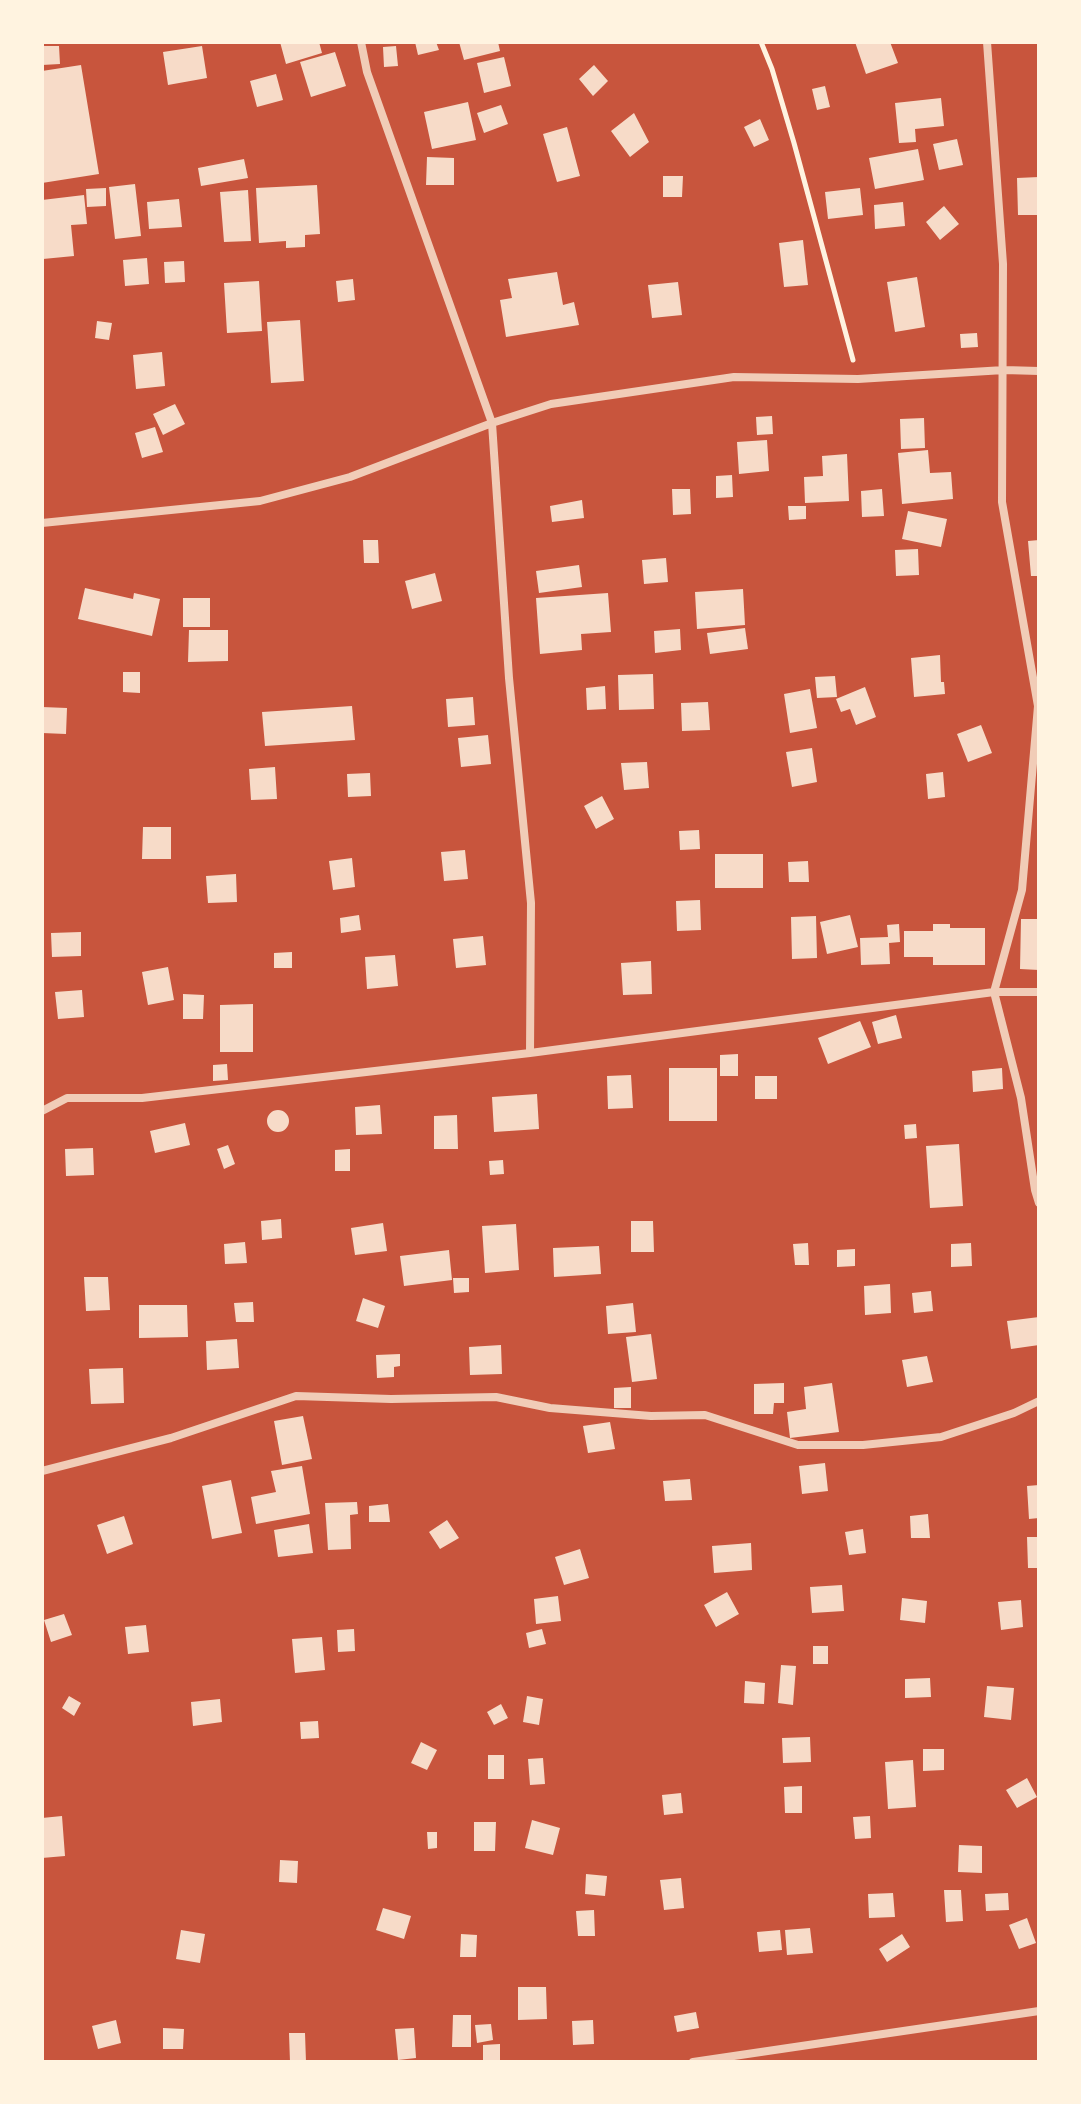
<!DOCTYPE html>
<html>
<head>
<meta charset="utf-8">
<style>
	body { margin:0 }
	#map { position:relative; width:1081px; height:2104px; overflow:hidden; background:#c8553d; font-family:Mulish,sans-serif }
	canvas { display:block }
	.frame { position:absolute; inset:0; border:44px solid #fff3e0; pointer-events:none }
</style>
</head>
<body>
<div id="map">
<canvas width="1081" height="2104"></canvas>
<div class="frame"></div>
</div>
<script>
const c = document.querySelector('canvas').getContext('2d');
c.lineJoin = 'round';
function paint(path, color) { c.fillStyle = color; c.fill(path, 'evenodd'); }
const shape = rows => new Path2D(rows.map(r => 'M' + r).join(''));
function stroke(path, color, width, dash) { c.strokeStyle = color; c.lineWidth = width; c.lineCap = dash ? 'butt' : 'round'; c.setLineDash(dash || []); c.stroke(path); }
paint(shape([
	[280,42,319,42,322,53,286,64],
	[415,42,436,42,439,50,418,55],
	[459,42,498,42,500,51,464,60],
	[855,42,890,42,898,63,866,74],
	[42,46,59,46,60,64,42,65],
	[202,46,207,78,168,85,163,52],
	[396,46,398,66,384,67,383,47],
	[335,52,346,86,311,97,300,62],
	[504,57,511,86,484,93,477,63],
	[81,65,99,174,42,183,42,71],
	[594,65,608,81,593,96,579,79],
	[276,74,283,100,257,107,250,81],
	[825,86,830,107,817,110,812,89],
	[941,98,944,126,915,129,916,142,899,143,895,103],
	[468,102,476,140,432,149,424,112],
	[501,105,508,124,484,133,477,113],
	[634,113,649,142,630,157,611,131],
	[760,119,769,140,754,147,744,127],
	[567,127,580,176,557,182,543,134],
	[957,139,963,165,939,170,933,144],
	[918,149,924,180,875,189,869,158],
	[427,157,454,158,454,185,426,185],
	[244,159,248,178,201,186,198,168],
	[663,176,683,176,682,197,663,197],
	[1039,177,1039,215,1018,215,1017,178],
	[135,184,141,236,115,239,109,187],
	[317,185,320,234,305,235,305,247,286,248,286,241,259,243,256,188],
	[106,188,106,206,87,207,86,189],
	[860,188,863,215,828,219,825,192],
	[248,190,251,241,224,242,220,192],
	[84,195,87,224,71,225,74,256,43,259,42,200],
	[179,199,182,227,149,229,147,202],
	[903,202,905,226,875,229,874,205],
	[944,206,959,224,940,240,926,222],
	[803,240,808,285,784,287,779,243],
	[147,258,149,284,125,286,123,260],
	[184,261,185,282,165,283,164,262],
	[557,272,563,305,574,302,579,325,506,337,500,300,512,298,508,279],
	[917,277,925,327,895,332,887,282],
	[353,279,355,300,338,302,336,281],
	[259,281,262,331,227,333,224,283],
	[678,282,682,315,652,318,648,285],
	[300,320,304,381,271,383,267,322],
	[97,321,112,323,109,340,95,338],
	[977,333,978,347,961,348,960,334],
	[162,352,165,386,136,389,133,355],
	[175,404,185,424,163,435,153,414],
	[772,416,773,434,757,435,756,417],
	[924,418,925,448,901,449,900,419],
	[155,427,163,452,142,458,135,433],
	[767,440,769,471,739,474,737,442],
	[928,450,930,473,951,472,953,499,902,504,898,453],
	[847,454,849,501,805,503,804,477,823,476,822,456],
	[732,475,733,497,716,498,716,476],
	[672,489,690,489,691,514,673,515],
	[882,489,884,516,862,517,861,491],
	[582,500,584,518,552,522,550,506],
	[788,506,806,506,806,519,789,520],
	[908,511,947,519,941,547,902,539],
	[363,540,378,540,379,563,364,563],
	[1039,540,1039,576,1031,576,1028,541],
	[918,549,919,575,896,576,895,550],
	[666,558,668,582,644,584,642,560],
	[579,565,582,587,539,593,536,571],
	[435,573,442,601,412,609,405,581],
	[85,588,133,599,134,593,160,599,152,636,78,619],
	[743,589,745,625,697,629,695,592],
	[608,593,611,632,581,634,582,650,540,654,536,598],
	[183,598,210,598,210,627,183,627],
	[745,628,748,649,710,654,707,633],
	[680,629,681,650,655,653,654,631],
	[189,630,228,630,228,661,188,662],
	[940,655,941,682,944,682,945,694,914,697,911,658],
	[123,672,140,672,140,693,123,692],
	[653,674,654,709,619,710,618,675],
	[835,676,837,697,817,698,815,677],
	[605,686,606,709,587,710,586,688],
	[865,687,876,717,856,725,850,709,841,712,836,699],
	[810,689,817,728,790,733,784,694],
	[473,697,475,725,448,727,446,699],
	[708,702,710,730,682,731,681,703],
	[352,706,355,740,265,746,262,712],
	[42,707,67,708,66,734,42,733],
	[981,725,992,753,968,762,957,734],
	[488,735,491,764,461,767,458,738],
	[812,748,817,782,792,787,786,752],
	[647,762,649,788,624,790,621,763],
	[275,767,277,799,251,800,249,769],
	[943,772,945,797,928,799,926,774],
	[370,773,371,796,348,797,347,774],
	[602,796,614,819,596,829,584,806],
	[143,827,171,827,171,859,142,859],
	[699,830,700,849,680,850,679,831],
	[465,850,468,879,444,881,441,852],
	[715,854,763,854,763,888,715,888],
	[352,858,355,887,333,890,329,861],
	[808,861,809,882,789,882,788,862],
	[236,874,237,902,208,903,206,876],
	[700,900,701,930,677,931,676,901],
	[359,915,361,930,341,933,340,918],
	[850,915,858,947,827,954,820,922],
	[816,916,817,958,792,959,791,917],
	[1021,919,1039,919,1039,970,1020,969],
	[899,924,900,942,889,943,890,964,861,965,860,938,888,937,887,925],
	[933,924,950,924,950,928,985,928,985,965,933,965,933,957,904,957,904,931,933,931],
	[81,932,81,956,52,957,51,933],
	[483,936,486,965,456,968,453,939],
	[292,952,292,968,274,968,274,953],
	[395,955,398,986,367,989,365,957],
	[651,961,652,994,623,995,621,963],
	[168,967,174,1000,148,1005,142,972],
	[82,990,84,1017,58,1019,55,992],
	[183,994,204,995,203,1019,183,1019],
	[253,1004,253,1052,220,1052,220,1005],
	[896,1015,902,1038,878,1044,872,1022],
	[860,1021,871,1047,828,1064,818,1038],
	[738,1054,738,1076,720,1076,720,1055],
	[227,1064,228,1080,213,1081,213,1065],
	[669,1068,717,1068,717,1121,669,1121],
	[1002,1068,1003,1089,973,1092,972,1071],
	[631,1075,633,1108,608,1109,607,1076],
	[755,1076,777,1076,777,1099,755,1099],
	[537,1094,539,1129,494,1132,492,1097],
	[380,1105,382,1134,356,1135,355,1107],
	'267 1121a11 11 0 1 1 22 0a11 11 0 1 1-22 0Z',
	[457,1115,458,1149,434,1149,434,1116],
	[185,1123,190,1145,155,1153,150,1131],
	[916,1124,917,1138,905,1139,904,1125],
	[959,1144,963,1206,930,1208,926,1146],
	[228,1145,235,1164,224,1169,217,1149],
	[93,1148,94,1175,66,1176,65,1149],
	[350,1149,350,1171,335,1171,335,1150],
	[503,1160,504,1174,490,1175,489,1161],
	[281,1219,282,1238,262,1240,261,1221],
	[631,1221,653,1221,654,1252,631,1252],
	[383,1223,387,1251,355,1255,351,1228],
	[516,1224,519,1270,485,1273,482,1226],
	[245,1242,247,1263,225,1264,224,1244],
	[808,1243,809,1265,795,1265,793,1244],
	[971,1243,972,1266,951,1267,951,1244],
	[599,1246,601,1274,554,1277,553,1248],
	[855,1249,855,1266,837,1267,837,1250],
	[449,1250,452,1280,404,1286,400,1256],
	[84,1277,108,1277,110,1310,86,1311],
	[453,1278,469,1278,469,1292,454,1293],
	[890,1284,891,1313,865,1315,864,1286],
	[931,1291,933,1311,914,1313,912,1293],
	[363,1298,385,1306,378,1328,356,1321],
	[253,1302,254,1322,236,1322,234,1303],
	[633,1303,636,1332,608,1334,606,1306],
	[139,1305,187,1305,188,1337,139,1338],
	[1039,1317,1039,1345,1011,1349,1007,1321],
	[651,1334,657,1379,632,1382,626,1337],
	[237,1339,239,1368,207,1370,206,1341],
	[501,1345,502,1374,470,1375,469,1347],
	[400,1354,400,1366,394,1367,394,1377,377,1378,376,1355],
	[927,1356,933,1382,907,1387,902,1360],
	[123,1368,124,1403,91,1404,89,1369],
	[784,1383,784,1403,774,1403,773,1414,754,1414,754,1384],
	[832,1383,839,1432,790,1438,787,1412,806,1409,804,1387],
	[631,1387,631,1408,614,1408,614,1388],
	[303,1416,312,1459,282,1465,274,1421],
	[610,1422,615,1449,588,1453,583,1426],
	[825,1463,828,1491,802,1494,799,1466],
	[302,1466,310,1514,256,1524,251,1497,276,1492,271,1471],
	[690,1479,692,1500,665,1501,663,1481],
	[231,1480,242,1533,212,1539,202,1486],
	[1039,1485,1039,1518,1029,1519,1027,1486],
	[357,1502,358,1514,350,1515,351,1549,328,1550,325,1503],
	[388,1504,390,1522,369,1522,369,1506],
	[928,1514,930,1538,911,1538,910,1516],
	[124,1516,133,1544,107,1554,97,1525],
	[447,1520,459,1538,440,1549,429,1532],
	[309,1524,313,1553,278,1557,274,1530],
	[863,1529,866,1553,849,1555,845,1532],
	[1027,1537,1039,1537,1039,1568,1028,1568],
	[751,1543,752,1570,714,1573,712,1546],
	[580,1549,589,1578,564,1585,555,1557],
	[842,1585,844,1611,812,1613,810,1587],
	[727,1592,739,1614,716,1627,704,1605],
	[558,1596,561,1621,536,1624,534,1599],
	[902,1598,927,1601,925,1623,900,1620],
	[1021,1600,1023,1627,1001,1630,998,1602],
	[64,1614,72,1635,51,1642,44,1620],
	[146,1625,149,1652,128,1654,125,1627],
	[354,1629,355,1651,338,1652,337,1630],
	[542,1629,546,1644,529,1648,526,1633],
	[322,1637,325,1670,295,1673,292,1639],
	[813,1646,828,1646,828,1664,813,1664],
	[781,1665,796,1666,793,1705,778,1703],
	[930,1678,931,1697,905,1698,905,1679],
	[745,1681,765,1683,764,1704,744,1703],
	[987,1686,1014,1688,1011,1720,984,1717],
	[69,1696,81,1703,74,1716,62,1708],
	[527,1696,543,1699,539,1725,523,1722],
	[220,1699,222,1722,193,1726,191,1702],
	[501,1704,508,1718,494,1725,487,1712],
	[318,1721,319,1738,301,1739,300,1722],
	[810,1737,811,1762,783,1763,782,1738],
	[421,1742,437,1750,427,1770,411,1763],
	[923,1749,944,1749,944,1770,923,1771],
	[488,1755,504,1755,504,1779,488,1779],
	[543,1758,545,1784,530,1785,528,1759],
	[913,1760,916,1807,888,1809,885,1762],
	[1027,1778,1037,1797,1017,1808,1006,1790],
	[802,1786,802,1813,785,1813,784,1787],
	[681,1793,683,1813,664,1815,662,1795],
	[62,1816,65,1856,42,1858,42,1818],
	[870,1816,871,1838,855,1839,853,1817],
	[532,1820,560,1828,553,1855,525,1848],
	[474,1822,496,1822,495,1851,474,1851],
	[427,1832,437,1832,437,1848,428,1849],
	[959,1845,982,1846,982,1873,958,1872],
	[280,1860,298,1861,297,1883,279,1882],
	[586,1874,607,1876,605,1896,585,1894],
	[681,1878,684,1908,664,1910,660,1880],
	[944,1890,961,1890,963,1921,946,1922],
	[893,1893,895,1917,869,1918,868,1894],
	[1008,1893,1009,1910,986,1911,985,1894],
	[383,1908,411,1916,404,1939,376,1930],
	[594,1910,595,1936,578,1936,576,1911],
	[1027,1918,1036,1943,1019,1949,1009,1925],
	[810,1928,813,1953,787,1955,785,1930],
	[181,1930,205,1934,200,1963,176,1959],
	[780,1930,782,1950,759,1952,757,1932],
	[461,1934,477,1935,476,1957,460,1957],
	[902,1934,910,1947,887,1962,879,1949],
	[518,1987,546,1987,547,2019,518,2020],
	[696,2012,699,2028,677,2032,674,2016],
	[453,2015,471,2015,471,2047,452,2047],
	[116,2020,121,2043,98,2049,92,2026],
	[593,2020,594,2044,573,2045,572,2021],
	[491,2024,493,2040,477,2043,475,2025],
	[163,2028,184,2029,183,2049,163,2049],
	[414,2028,416,2058,398,2060,395,2029],
	[289,2033,305,2033,306,2062,290,2062],
	[500,2044,500,2062,483,2062,483,2045]
]), '#f7dbc8');
stroke(shape([
	[761,42,772,69,794,143,853,360]
]), '#fff3e0', 5);
stroke(shape([
	[361,42,367,72,492,423,509,678,531,903,530,1053],
	[987,42,1003,264,1002,502,1038,706,1022,890,994,992,1021,1098,1035,1190,1039,1203],
	[42,523,260,501,350,477,492,423,551,404,734,377,858,379,1004,370,1039,371],
	[42,1111,67,1098,142,1098,530,1053,994,992,1039,992],
	[42,1471,171,1438,296,1396,391,1399,496,1397,550,1408,651,1416,705,1415,798,1445,863,1445,941,1437,1014,1413,1039,1401],
	[693,2062,1039,2011]
]), '#f1ccb7', 8);
</script>
</body>
</html>
